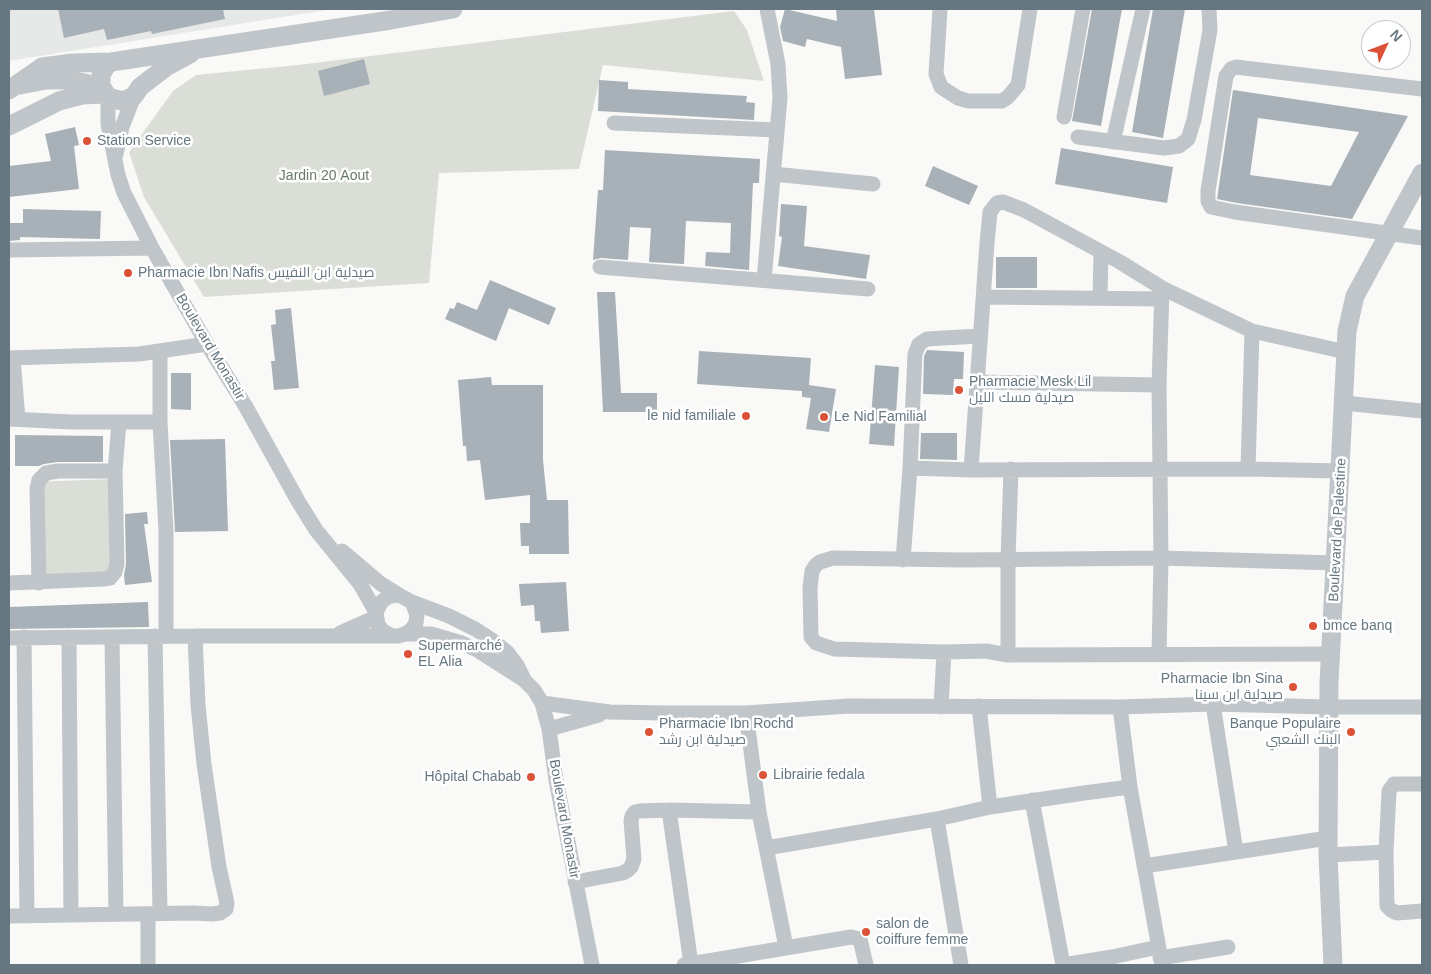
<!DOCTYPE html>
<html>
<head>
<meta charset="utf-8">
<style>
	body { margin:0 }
	#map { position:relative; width:1431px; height:974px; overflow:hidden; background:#f9f9f8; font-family:Helvetica,sans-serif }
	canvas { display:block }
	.frame { position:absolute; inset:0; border:10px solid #667781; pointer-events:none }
	.north { position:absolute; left:1361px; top:20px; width:50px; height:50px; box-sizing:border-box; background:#fff; border:1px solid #c2c9cd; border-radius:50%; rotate:47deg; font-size:14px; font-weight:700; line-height:20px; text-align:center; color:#667781 }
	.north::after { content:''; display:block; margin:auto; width:18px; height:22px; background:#db5236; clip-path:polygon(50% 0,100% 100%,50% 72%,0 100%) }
</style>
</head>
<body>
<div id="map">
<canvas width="1431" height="974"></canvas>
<div class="frame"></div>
<div class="north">N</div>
</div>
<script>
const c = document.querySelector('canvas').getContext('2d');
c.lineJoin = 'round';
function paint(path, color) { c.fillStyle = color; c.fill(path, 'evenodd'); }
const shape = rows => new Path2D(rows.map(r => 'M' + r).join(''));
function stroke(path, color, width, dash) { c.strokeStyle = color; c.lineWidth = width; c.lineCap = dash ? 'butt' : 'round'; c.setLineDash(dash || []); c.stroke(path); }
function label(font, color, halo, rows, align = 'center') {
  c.font = font + ' Helvetica,Cairo,sans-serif'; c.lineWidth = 5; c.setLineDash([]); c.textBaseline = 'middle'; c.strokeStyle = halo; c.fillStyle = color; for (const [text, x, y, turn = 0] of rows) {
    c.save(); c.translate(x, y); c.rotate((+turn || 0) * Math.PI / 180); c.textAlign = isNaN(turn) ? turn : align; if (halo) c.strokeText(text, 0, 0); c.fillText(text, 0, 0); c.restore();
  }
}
paint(shape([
	[9,9,333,9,9,61]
]), '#e7e9e9');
paint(shape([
	[734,11,747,30,764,81,603,65,579,169,439,173,429,283,204,297,144,197,129,152,173,91,196,75,298,65],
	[112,479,115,585,34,585,31,482]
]), '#daded7');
paint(shape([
	[58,9,223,9,225,19,152,34,151,31,107,40,104,29,64,38],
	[785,9,837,21,836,9,874,9,882,75,845,79,841,47,807,39,805,47,783,41,780,27],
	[1092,9,1122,9,1101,126,1072,121],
	[1153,9,1185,9,1163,138,1132,132],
	[364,59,370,84,324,96,318,71],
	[599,80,628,82,628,89,747,96,746,102,755,103,754,120,598,111],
	[1233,90,1408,116,1352,219,1237,203,1217,199],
	[1258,118,1359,132,1331,186,1250,175],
	[75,127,79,145,74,146,79,189,9,197,9,166,51,161,45,134],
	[1061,148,1173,167,1167,203,1055,184],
	[605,150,760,159,759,183,753,183,749,270,705,266,706,252,730,253,731,223,686,221,684,264,649,262,651,228,630,227,628,260,601,258,593,260,598,190,603,190],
	[933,166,978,186,969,205,925,186],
	[781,204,807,206,804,246,870,255,866,279,778,266,782,237,779,236],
	[23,209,101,211,100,239,20,237,20,240,9,241,9,223,23,223],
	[996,257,1037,257,1037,288,996,288],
	[490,280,556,308,549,325,509,308,496,341,445,319,450,308,454,309,457,302,477,310],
	[597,292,615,292,621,393,657,393,657,412,603,412],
	[291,308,299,388,274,390,271,361,275,361,271,325,276,324,275,310],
	[927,350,964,352,963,379,954,379,953,395,923,394,924,356],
	[699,351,811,358,809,385,836,389,829,432,806,429,811,398,802,397,802,391,697,384],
	[875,365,899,367,894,446,869,444],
	[171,373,191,373,191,410,171,409],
	[491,377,492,385,543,385,543,460,547,500,568,500,569,554,529,554,529,546,521,546,520,523,530,523,530,495,485,500,480,460,467,461,466,446,463,446,458,380],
	[921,433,957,433,957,460,920,459],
	[15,435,103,436,103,462,58,462,44,464,39,466,15,466],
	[225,439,228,531,175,532,170,440],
	[147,512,148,524,144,524,152,582,125,585,124,575,126,564,125,514],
	[566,582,569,631,541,633,540,621,535,621,534,605,521,606,519,584],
	[148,602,149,627,9,629,9,607]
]), '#a8b1b7');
stroke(shape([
	[940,9,936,74,941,87,958,98,968,101,1002,101,1008,97,1018,85,1030,9],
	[1422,89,1244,68,1236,67,1231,69,1226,76,1208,191,1208,201,1211,207,1235,212,1422,238],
	[108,97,108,124,118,175,124,193,152,248,207,344,246,407,298,501,316,530,360,584,376,612],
	[1064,117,1083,9],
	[614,123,776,130],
	[1078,137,1164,148,1179,146,1188,139,1194,120,1210,30,1209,9],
	[1113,142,1143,9],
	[116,154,122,127,134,96],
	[773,174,873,184],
	[9,250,152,248],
	[600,267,868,289],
	[764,280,780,98,778,64,767,9],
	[983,297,1161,299],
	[1100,297,1101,253],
	[160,352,160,422,166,530,166,636],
	[9,358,139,354,207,344],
	[13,358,18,419],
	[977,382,1159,385],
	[1344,403,1422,411],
	[9,419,72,422,160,422],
	[910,468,971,470,1248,469,1340,471],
	[1248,469,1252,331],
	[971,470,987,243,990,212,997,203,1003,202,1024,210,1120,262,1162,288,1252,331,1346,352],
	[342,551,381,584,399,595],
	[903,560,910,468,915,354,919,344,927,339,979,336],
	[9,583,103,579,110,578,115,572,117,564,115,471,119,422],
	[39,583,37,488,39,480,46,473,58,471,115,471],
	[412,602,449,616,475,629,492,640,507,652,517,665,523,677],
	[340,633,376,617],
	[405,634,431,634,462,643,477,650,524,680,534,690,542,703,549,729,556,780,592,965],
	[155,636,160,913],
	[24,637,27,916],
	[69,637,71,915],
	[112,637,116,914],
	[9,638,195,636,398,636,405,634,412,629,416,623,417,615,412,602,399,595,390,596,382,601,376,612,378,625,383,631,390,635],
	[1332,654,1008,655,986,651,944,652,834,649,816,643,811,637,810,588,812,571,816,565,820,562,833,558,962,560,1161,558,1336,563],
	[1008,655,1008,560,1011,469],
	[1159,655,1161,558,1159,385,1162,288],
	[542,703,610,712,665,713,746,713,849,706,1120,707,1213,704,1329,707,1422,707],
	[1213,704,1236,852],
	[979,706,990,807],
	[941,707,944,652],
	[1120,707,1130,787,1162,965],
	[746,713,759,812,786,947],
	[549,729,599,715],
	[1422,784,1394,784,1389,791,1386,852,1387,906,1391,910,1397,913,1422,911],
	[1032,800,1063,965],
	[937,819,961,965],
	[766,848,937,819,990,807,1084,793,1130,787],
	[1328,855,1386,852],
	[1144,866,1328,838],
	[575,882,623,873,628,870,631,867,634,859,631,821,632,816,635,812,640,811,669,810],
	[148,915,148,965],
	[9,916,193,913,212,914,220,913,226,909,227,903,219,867,204,764,198,705,195,636],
	[1160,958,1228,947],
	[691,964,669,810,759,812],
	[684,965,851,937,860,939,866,965],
	[1063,965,1112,957,1158,947]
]), '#c0c5c9', 15);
stroke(shape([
	[111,62,106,66,101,75,101,86,108,97,122,101,128,99,134,96,140,87,166,67,190,54],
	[20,85,46,80,68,80,85,83,103,91],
	[9,90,42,67,73,63,111,62,391,20,453,9],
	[9,126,59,101,82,95,105,94],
	[1333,965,1328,855,1329,683,1347,331,1355,296,1422,173]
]), '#c0c5c9', 19);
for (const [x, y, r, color] of [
	[87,141,5,"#db5236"],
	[128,273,5,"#db5236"],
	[959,390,5,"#db5236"],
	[746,416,5,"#db5236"],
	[824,417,5,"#db5236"],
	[1313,626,5,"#db5236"],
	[408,654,5,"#db5236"],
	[1293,687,5,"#db5236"],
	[649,732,5,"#db5236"],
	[1351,732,5,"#db5236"],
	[763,775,5,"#db5236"],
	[531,777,5,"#db5236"],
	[866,932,5,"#db5236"]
]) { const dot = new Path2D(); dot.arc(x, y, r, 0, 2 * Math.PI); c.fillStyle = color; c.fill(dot); stroke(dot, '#fff', 2); }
label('14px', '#667781', '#fff', [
	["Station Service",97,141],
	["Pharmacie Ibn Nafis صيدلية ابن النفيس",138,273],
	["Pharmacie Mesk Lil",969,382],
	["صيدلية مسك الليل",969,398],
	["le nid familiale",736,416,"right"],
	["Le Nid Familial",834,417],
	["bmce banq",1323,626],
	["Supermarché",418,646],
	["EL Alia",418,662],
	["Pharmacie Ibn Sina",1283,679,"right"],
	["صيدلية ابن سينا",1283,695,"right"],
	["Pharmacie Ibn Rochd",659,724],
	["صيدلية ابن رشد",659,740],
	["Banque Populaire",1341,724,"right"],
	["البنك الشعبي",1341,740,"right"],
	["Librairie fedala",773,775],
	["Hôpital Chabab",521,777,"right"],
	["salon de",876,924],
	["coiffure femme",876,940]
], 'left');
label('14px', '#697965', '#fff', [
	["Jardin 20 Aout",324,176]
]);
label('14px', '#667781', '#fff', [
	["Boulevard Monastir",210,347,59],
	["Boulevard de Palestine",1338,530,-87],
	["Boulevard Monastir",564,819,80]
]);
</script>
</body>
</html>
